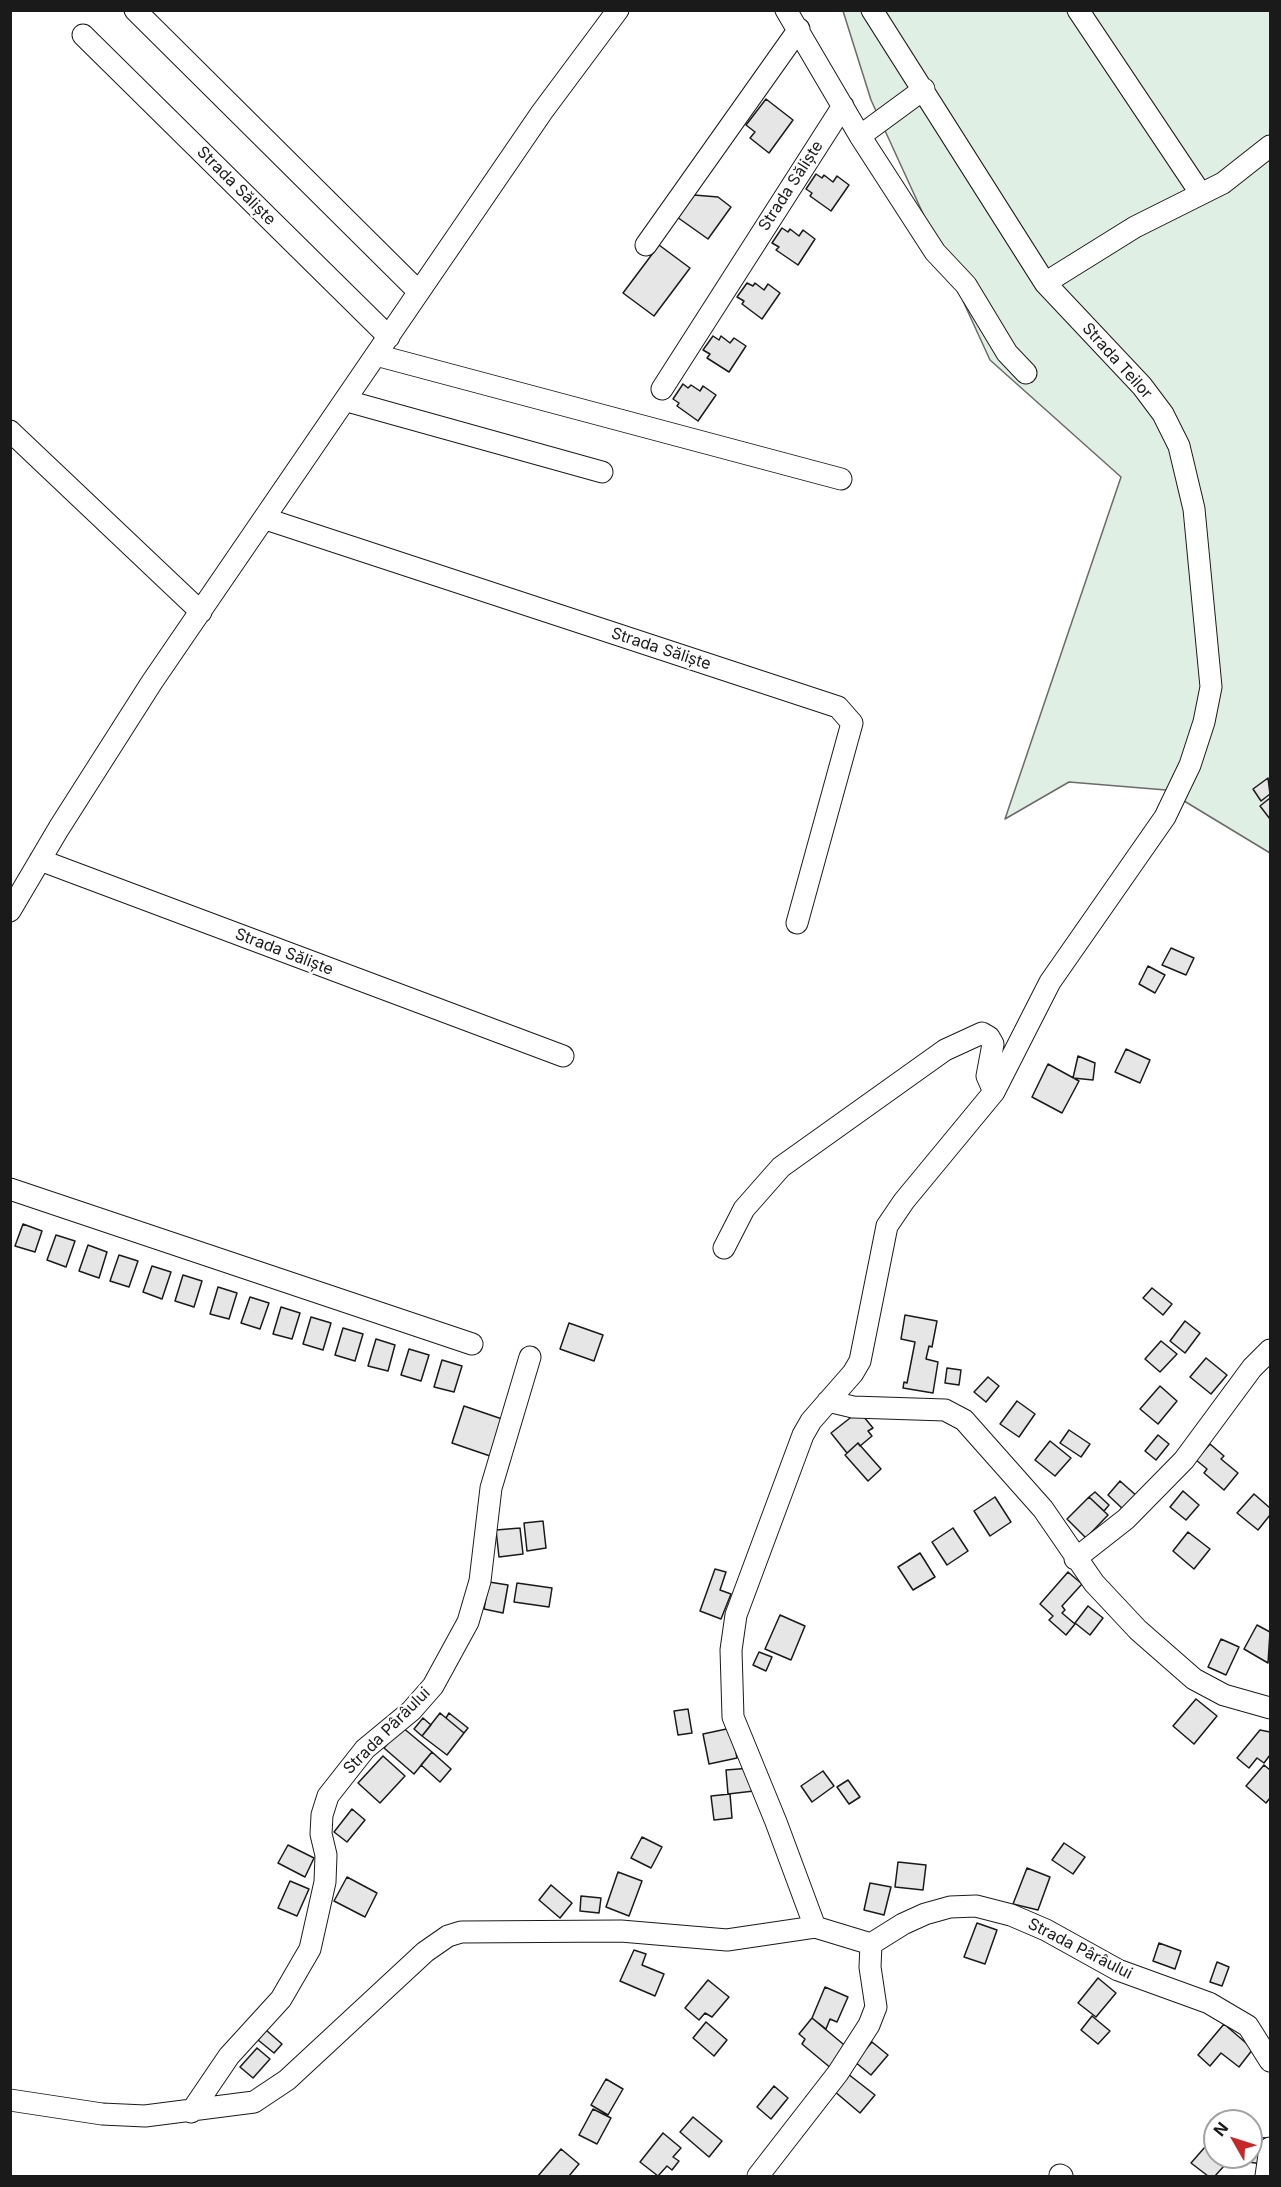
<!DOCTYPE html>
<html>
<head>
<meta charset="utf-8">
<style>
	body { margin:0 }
	#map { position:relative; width:1281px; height:2187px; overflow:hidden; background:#fff; font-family:Inter,sans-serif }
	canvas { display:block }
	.frame { position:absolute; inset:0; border:12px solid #1a1a1a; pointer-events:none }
	.north { position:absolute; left:1203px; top:2109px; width:60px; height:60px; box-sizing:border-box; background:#fff; border:2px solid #a3a3a3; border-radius:50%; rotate:309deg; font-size:16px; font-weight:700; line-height:24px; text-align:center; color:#1a1a1a }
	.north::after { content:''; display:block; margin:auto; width:21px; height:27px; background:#c62828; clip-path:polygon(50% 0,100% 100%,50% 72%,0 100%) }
</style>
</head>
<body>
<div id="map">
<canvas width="1281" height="2187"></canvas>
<div class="frame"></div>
<div class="north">N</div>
</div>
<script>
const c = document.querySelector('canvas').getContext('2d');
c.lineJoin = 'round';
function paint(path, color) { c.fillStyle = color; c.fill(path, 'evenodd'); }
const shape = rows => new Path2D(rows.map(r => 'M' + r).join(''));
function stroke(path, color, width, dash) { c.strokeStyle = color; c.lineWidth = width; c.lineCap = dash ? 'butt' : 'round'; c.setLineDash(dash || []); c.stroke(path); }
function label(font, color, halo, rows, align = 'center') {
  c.font = font + ' Inter,sans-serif'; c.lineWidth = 4.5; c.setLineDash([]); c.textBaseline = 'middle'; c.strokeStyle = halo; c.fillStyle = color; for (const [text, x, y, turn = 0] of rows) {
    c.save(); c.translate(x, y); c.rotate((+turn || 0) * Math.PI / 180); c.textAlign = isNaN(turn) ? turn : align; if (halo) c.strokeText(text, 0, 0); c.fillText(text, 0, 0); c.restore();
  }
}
const green = shape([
	[843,11,1270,11,1270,853,1166,790,1069,782,1005,819,1121,477,990,360,871,100,843,11]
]);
paint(green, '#e0efe3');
stroke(green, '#6a6a6a', 1.5);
const building = shape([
	[766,99,793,120,769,153,750,138,755,132,746,125,766,99],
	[816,174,822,178,824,175,833,182,837,176,849,185,831,211,810,196,812,193,806,189,816,174],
	[694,195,718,197,731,207,708,239,677,217,694,195],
	[782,228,788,232,790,229,799,236,803,230,815,239,798,265,776,250,779,247,772,243,782,228],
	[659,245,690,268,654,316,623,293,659,245],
	[747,283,753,286,755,283,764,290,768,284,780,293,762,319,742,304,744,301,737,297,747,283],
	[713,336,719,340,721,336,730,343,734,338,746,346,729,372,707,358,710,354,703,350,713,336],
	[683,384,688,388,691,385,700,391,703,386,716,395,698,421,677,406,679,403,673,399,683,384],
	[1268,778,1270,794,1261,801,1253,789,1268,778],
	[1270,798,1270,819,1260,806,1270,798],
	[1171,948,1194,958,1186,975,1162,965,1171,948],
	[1148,966,1165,975,1155,993,1139,984,1148,966],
	[1126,1049,1150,1060,1140,1083,1115,1072,1126,1049],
	[1078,1056,1095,1063,1093,1080,1073,1078,1078,1056],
	[1048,1064,1079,1081,1062,1113,1032,1097,1048,1064],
	[23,1224,42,1231,35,1252,15,1246,23,1224],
	[56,1235,75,1241,66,1267,47,1260,56,1235],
	[88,1245,107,1252,99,1278,79,1271,88,1245],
	[119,1255,138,1261,129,1287,110,1281,119,1255],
	[152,1266,171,1272,162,1299,143,1292,152,1266],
	[183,1275,202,1281,194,1307,175,1301,183,1275],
	[218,1287,237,1293,229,1319,210,1314,218,1287],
	[1152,1288,1172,1304,1163,1315,1143,1298,1152,1288],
	[250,1297,269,1303,260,1329,241,1323,250,1297],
	[281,1307,300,1313,292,1339,273,1334,281,1307],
	[905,1315,937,1321,932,1347,929,1346,926,1359,938,1362,933,1393,903,1388,904,1382,907,1383,915,1342,901,1339,905,1315],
	[311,1317,331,1323,323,1350,303,1344,311,1317],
	[1185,1321,1200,1333,1185,1353,1170,1341,1185,1321],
	[569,1323,603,1335,594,1361,560,1349,569,1323],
	[343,1328,363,1334,355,1361,335,1355,343,1328],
	[376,1339,395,1345,388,1371,368,1366,376,1339],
	[1161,1341,1177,1354,1160,1372,1145,1359,1161,1341],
	[409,1349,429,1355,421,1381,401,1375,409,1349],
	[1206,1358,1227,1375,1211,1394,1190,1377,1206,1358],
	[442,1360,462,1366,454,1392,434,1387,442,1360],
	[947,1368,961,1370,959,1385,945,1383,947,1368],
	[988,1377,999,1386,986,1402,974,1392,988,1377],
	[1160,1386,1177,1401,1158,1424,1140,1409,1160,1386],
	[1017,1401,1035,1414,1019,1437,1000,1424,1017,1401],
	[464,1406,505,1420,493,1457,452,1443,464,1406],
	[859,1411,873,1428,868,1431,872,1436,860,1446,858,1443,847,1453,831,1433,859,1411],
	[1069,1430,1090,1444,1081,1457,1060,1443,1069,1430],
	[1158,1435,1169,1444,1156,1460,1145,1451,1158,1435],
	[1050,1441,1071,1458,1055,1476,1035,1460,1050,1441],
	[858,1443,881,1469,868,1481,845,1455,858,1443],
	[1210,1444,1224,1456,1221,1459,1238,1473,1224,1490,1204,1473,1207,1469,1196,1460,1210,1444],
	[1120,1481,1138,1497,1125,1511,1108,1495,1120,1481],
	[1183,1491,1199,1505,1186,1520,1170,1507,1183,1491],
	[1095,1492,1109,1505,1104,1511,1089,1497,1095,1492],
	[1254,1494,1270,1508,1270,1515,1258,1530,1237,1513,1254,1494],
	[995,1497,1011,1522,990,1536,974,1511,995,1497],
	[1089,1497,1108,1515,1086,1538,1067,1519,1089,1497],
	[543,1521,546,1548,527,1551,524,1523,543,1521],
	[520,1528,523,1554,499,1557,496,1530,520,1528],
	[953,1528,968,1551,947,1565,932,1542,953,1528],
	[1188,1532,1210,1549,1194,1569,1173,1551,1188,1532],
	[920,1553,935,1577,913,1590,898,1567,920,1553],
	[715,1569,726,1572,720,1590,731,1594,721,1619,700,1611,715,1569],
	[1068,1572,1082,1584,1062,1606,1065,1610,1062,1613,1075,1624,1066,1635,1049,1620,1053,1616,1040,1604,1068,1572],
	[489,1582,508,1585,503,1613,484,1609,489,1582],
	[517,1583,552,1588,549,1607,514,1602,517,1583],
	[1088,1606,1103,1618,1090,1635,1075,1623,1088,1606],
	[780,1615,805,1626,791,1660,765,1649,780,1615],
	[1257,1625,1270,1632,1268,1663,1244,1649,1257,1625],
	[1221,1639,1239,1647,1226,1675,1208,1667,1221,1639],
	[759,1652,772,1657,766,1671,753,1665,759,1652],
	[1196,1699,1217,1716,1194,1744,1173,1726,1196,1699],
	[688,1709,692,1733,678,1735,674,1711,688,1709],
	[440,1713,464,1733,447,1755,422,1736,440,1713],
	[449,1713,468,1728,464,1733,446,1718,449,1713],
	[423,1718,431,1725,422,1736,414,1729,423,1718],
	[402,1727,432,1752,414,1774,384,1748,402,1727],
	[731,1728,737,1758,709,1764,703,1734,731,1728],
	[1260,1730,1270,1732,1270,1755,1264,1763,1257,1758,1249,1768,1237,1758,1260,1730],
	[432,1752,451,1769,440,1782,421,1765,432,1752],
	[383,1756,405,1776,380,1803,358,1783,383,1756],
	[1264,1765,1270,1770,1270,1798,1266,1803,1246,1786,1264,1765],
	[751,1768,754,1791,728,1794,726,1770,751,1768],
	[823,1771,834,1786,812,1802,801,1786,823,1771],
	[848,1780,860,1797,849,1804,837,1787,848,1780],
	[730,1794,732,1818,714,1820,711,1796,730,1794],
	[352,1809,365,1820,347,1842,334,1832,352,1809],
	[642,1837,662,1847,651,1868,631,1858,642,1837],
	[1064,1843,1085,1857,1073,1874,1052,1860,1064,1843],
	[288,1845,314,1858,305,1877,278,1863,288,1845],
	[898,1862,926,1865,923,1890,895,1887,898,1862],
	[1027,1868,1050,1877,1038,1910,1013,1904,1027,1868],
	[618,1872,642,1881,629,1916,606,1907,618,1872],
	[347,1877,377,1893,365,1917,334,1901,347,1877],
	[290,1881,309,1889,297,1916,278,1908,290,1881],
	[870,1883,891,1887,884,1915,864,1910,870,1883],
	[551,1885,572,1903,560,1918,539,1900,551,1885],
	[581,1896,601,1898,599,1913,580,1911,581,1896],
	[977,1923,997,1930,985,1964,964,1957,977,1923],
	[1159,1943,1181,1951,1175,1969,1153,1961,1159,1943],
	[634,1950,646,1954,642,1965,664,1974,655,1996,620,1981,634,1950],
	[1217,1962,1229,1967,1222,1986,1210,1982,1217,1962],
	[1098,1978,1116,1993,1096,2017,1078,2003,1098,1978],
	[708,1980,729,1997,712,2017,705,2013,699,2020,685,2008,708,1980],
	[825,1987,848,1997,837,2022,830,2019,826,2029,812,2018,825,1987],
	[1092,2016,1110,2031,1098,2044,1081,2030,1092,2016],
	[812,2018,849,2049,832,2069,802,2044,805,2039,799,2034,812,2018],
	[706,2022,727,2040,714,2056,693,2038,706,2022],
	[1224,2024,1253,2049,1239,2067,1221,2053,1210,2066,1198,2055,1224,2024],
	[266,2030,282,2044,274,2053,258,2040,266,2030],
	[872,2042,888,2055,871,2075,855,2062,872,2042],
	[257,2048,270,2059,253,2078,240,2067,257,2048],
	[848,2074,875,2095,860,2113,834,2091,848,2074],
	[606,2079,623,2089,608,2115,591,2105,606,2079],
	[774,2086,788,2098,771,2119,757,2107,774,2086],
	[593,2109,611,2118,597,2144,579,2135,593,2109],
	[693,2117,722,2141,709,2157,680,2132,693,2117],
	[663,2133,681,2148,673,2157,679,2161,672,2170,667,2166,658,2176,640,2162,663,2133],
	[1251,2137,1266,2138,1262,2164,1235,2160,1235,2157,1251,2157,1251,2137],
	[1212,2139,1215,2141,1215,2157,1232,2157,1215,2176,1208,2176,1191,2163,1212,2139],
	[561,2149,579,2164,569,2176,538,2176,561,2149]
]);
paint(building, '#e6e6e6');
stroke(building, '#1a1a1a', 1.5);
const minor = shape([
	[135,10,419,292],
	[786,10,860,136,935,252,966,285,1007,353,1026,373],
	[1078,10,1201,194],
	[83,35,389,337],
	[860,136,924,89],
	[646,245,799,29],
	[1045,283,1135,227,1223,183,1270,146],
	[376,355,841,479],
	[662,389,843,106],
	[347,401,602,472],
	[10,431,201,612],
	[266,519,838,707,852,723,797,923],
	[40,860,563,1056],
	[10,911,59,828,152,682,542,112,618,10],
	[10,1189,472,1344],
	[724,1248,744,1209,781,1167,945,1050,982,1033,989,1037,993,1044,987,1076,994,1092],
	[828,1401,853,1407,945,1410,964,1420,1043,1509,1094,1583,1138,1630,1194,1679,1224,1695,1270,1708],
	[1075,1559,1126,1519,1184,1460,1252,1368,1270,1350],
	[871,1944,815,1927,776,1822,733,1717,731,1650,736,1615,803,1435,811,1421,853,1373,860,1361,887,1226,904,1201,994,1092,1050,982,1165,817,1190,765,1204,722,1211,687,1194,509,1179,446,1163,414,1142,386,1045,283,872,10],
	[871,1944,903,1924,925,1914,950,1907,976,1906,1011,1915,1046,1930,1118,1970,1209,2003,1248,2026,1270,2061],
	[10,2100,102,2114,145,2116,254,2102,287,2080,425,1952,448,1936,461,1932,621,1931,727,1940,815,1927],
	[191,2112,229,2056,281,1999,310,1949,325,1882,326,1855,321,1834,322,1815,328,1796,365,1749,411,1711,433,1686,468,1622,480,1581,491,1488,530,1357],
	[1060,2175,1062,2176],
	[758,2176,838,2073,869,2025,876,2007,870,1967,871,1944],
	[1266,2176,1270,2148]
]);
stroke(minor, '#1a1a1a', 23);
stroke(minor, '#fff', 21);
label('16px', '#1a1a1a', '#fff', [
	["Strada Săliște",236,186,45],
	["Strada Săliște",791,186,-57],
	["Strada Teilor",1117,361,48],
	["Strada Săliște",661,649,18],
	["Strada Săliște",284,952,21],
	["Strada Pârâului",387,1731,-45],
	["Strada Pârâului",1080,1949,27]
]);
</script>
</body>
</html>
